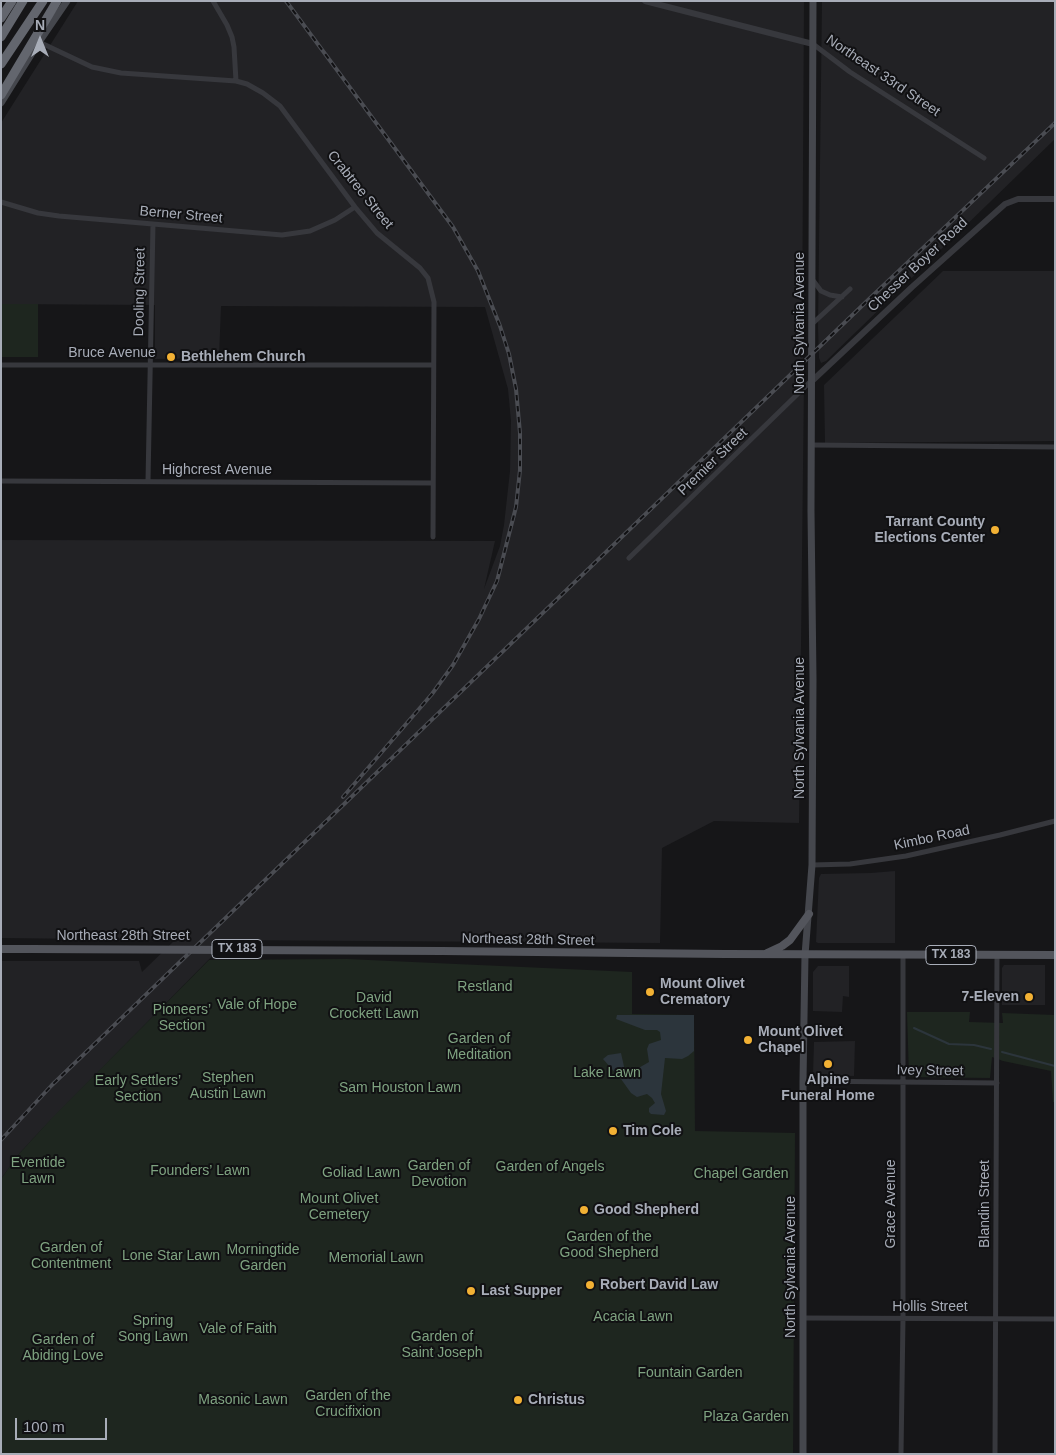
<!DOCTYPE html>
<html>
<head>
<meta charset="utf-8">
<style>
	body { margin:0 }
	#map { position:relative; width:1056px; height:1455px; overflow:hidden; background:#161618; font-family:Arial,sans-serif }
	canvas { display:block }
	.frame { position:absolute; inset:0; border:2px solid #a8adb8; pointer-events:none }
	.north { position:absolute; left:15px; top:15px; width:50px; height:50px; -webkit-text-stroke:4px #111113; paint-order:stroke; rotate:0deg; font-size:14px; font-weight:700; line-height:20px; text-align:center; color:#a8adb8 }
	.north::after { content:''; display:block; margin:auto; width:18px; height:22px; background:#a8adb8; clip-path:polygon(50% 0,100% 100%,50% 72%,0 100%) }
	.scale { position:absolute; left:15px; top:1418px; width:92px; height:22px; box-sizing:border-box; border:2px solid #a8adb8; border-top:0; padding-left:6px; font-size:15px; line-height:18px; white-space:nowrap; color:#a8adb8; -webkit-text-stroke:4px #111113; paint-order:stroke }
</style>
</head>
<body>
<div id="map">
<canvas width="1056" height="1455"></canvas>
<div class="frame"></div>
<div class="north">N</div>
<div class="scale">100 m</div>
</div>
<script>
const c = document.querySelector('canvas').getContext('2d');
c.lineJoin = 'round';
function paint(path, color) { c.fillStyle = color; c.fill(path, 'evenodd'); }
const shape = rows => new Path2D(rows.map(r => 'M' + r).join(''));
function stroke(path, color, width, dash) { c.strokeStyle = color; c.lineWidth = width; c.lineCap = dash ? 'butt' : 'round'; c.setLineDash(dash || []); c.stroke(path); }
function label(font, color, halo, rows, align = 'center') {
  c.font = font + ' Arial,sans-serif'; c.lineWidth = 4; c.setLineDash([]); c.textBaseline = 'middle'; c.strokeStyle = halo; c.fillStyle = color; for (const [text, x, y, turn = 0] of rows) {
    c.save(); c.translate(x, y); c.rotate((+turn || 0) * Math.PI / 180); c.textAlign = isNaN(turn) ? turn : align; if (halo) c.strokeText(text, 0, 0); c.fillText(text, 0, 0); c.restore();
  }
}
paint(shape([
	[78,1,804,1,802,341,804,380,799,823,714,821,662,848,660,943,228,940,41,1130,18,1155,1,1179,1,961,139,961,142,972,175,940,1,938,1,540,495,541,484,589,500,546,504,525,510,471,511,421,508,389,485,307,221,306,219,358,155,359,155,305,1,304,1,123],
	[822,1,1055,1,1055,139,826,361,821,363,819,358,818,327],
	[943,271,1055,271,1055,441,825,443,824,385],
	[895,871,895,943,818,943,816,942,819,878,821,874,871,873],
	[1004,965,1045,965,1045,1005,1002,1005,1002,968],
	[818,966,849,966,849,997,843,996,842,1012,813,1011,813,972],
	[855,1041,854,1076,813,1075,814,1042]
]), '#222225');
paint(shape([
	[1,304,38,304,38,357,1,357],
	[347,959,632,972,632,1014,694,1015,695,1131,795,1133,793,1454,1,1454,1,1179,18,1155,51,1119,209,960],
	[907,1012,970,1012,969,1022,1003,1023,1002,1013,1055,1015,1055,1102,1053,1102,1051,1071,1003,1061,992,1057,990,1078,909,1077]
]), '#1e261f');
paint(shape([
	[617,1015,694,1015,694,1051,688,1056,682,1059,665,1058,661,1094,666,1111,664,1115,651,1114,649,1112,649,1108,655,1103,652,1098,647,1094,637,1097,631,1093,621,1079,603,1059,608,1055,621,1053,625,1071,628,1074,649,1062,647,1049,649,1044,661,1040,660,1032,657,1030,645,1030,616,1019]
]), '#2c353c');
stroke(shape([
	[914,1028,949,1044,974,1045,991,1049],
	[1002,1052,1055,1066]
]), '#2c353c', 2);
stroke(shape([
	[213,1,227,25,232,37,234,47,236,81],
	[39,42,92,67,121,73,236,81,247,84,263,93,280,106,355,207,377,233,420,268,428,278,434,302,433,537],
	[813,44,850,72,984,158],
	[1,202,38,213,59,216,282,235,310,231,335,220,355,207],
	[812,279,821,291,830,295,842,297],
	[812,324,850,289],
	[1,365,433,365],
	[812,445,1055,447],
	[1,481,433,483],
	[148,481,153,224],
	[629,558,811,381],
	[812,865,850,864,906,856,1000,835,1055,821],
	[803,1081,997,1083],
	[804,1318,1055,1319],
	[901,1454,903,1318,903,955],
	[995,1454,997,955]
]), '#37383d', 5);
stroke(shape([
	[645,1,813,44],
	[812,381,912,287,1005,204,1018,199,1055,199]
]), '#37383d', 6);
stroke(shape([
	[1,103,39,42,67,1],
	[803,1454,803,1081,805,955,812,865,813,679,811,511,813,1]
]), '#45474d', 7);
stroke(shape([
	[1,949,31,949],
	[442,951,725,954,1055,955],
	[767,953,782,946,790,940,809,914]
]), '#53555c', 8);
stroke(shape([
	[1,18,12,1],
	[1,37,23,1],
	[1,64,43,1],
	[1,95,57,1]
]), '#63666e', 9);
const rail = shape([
	[286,1,453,227,478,271,500,326,509,354,516,389,520,433,520,470,516,507,497,581,479,619,453,665,432,694,343,797],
	[1,1140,52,1085,866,302,1055,123]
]);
stroke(rail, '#4a4c52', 4);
stroke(rail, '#111113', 2, [5.5]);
stroke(shape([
	[31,949,442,951]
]), '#53555c', 8);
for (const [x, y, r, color] of [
	[171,357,5,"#f2b134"],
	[995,530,5,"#f2b134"],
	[650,992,5,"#f2b134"],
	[1029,997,5,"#f2b134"],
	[748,1040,5,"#f2b134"],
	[828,1064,5,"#f2b134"],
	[613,1131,5,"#f2b134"],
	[584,1210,5,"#f2b134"],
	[590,1285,5,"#f2b134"],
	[471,1291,5,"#f2b134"],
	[518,1400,5,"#f2b134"]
]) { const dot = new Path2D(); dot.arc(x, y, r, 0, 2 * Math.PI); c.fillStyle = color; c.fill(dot); stroke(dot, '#111113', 2); }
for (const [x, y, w] of [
	[237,949,50],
	[951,955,50]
]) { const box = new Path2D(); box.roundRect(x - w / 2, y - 9.5, w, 19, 4); c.fillStyle = '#111113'; c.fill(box); stroke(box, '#a8adb8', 1); }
label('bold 12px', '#a8adb8', null, [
	["TX 183",237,949],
	["TX 183",951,955]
]);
label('14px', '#a8adb8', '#111113', [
	["Northeast 33rd Street",883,76,34],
	["Crabtree Street",360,190,51],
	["Berner Street",181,215,5],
	["Chesser Boyer Road",918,265,-43],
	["Dooling Street",140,292,-89],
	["North Sylvania Avenue",800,323,-90],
	["Bruce Avenue",112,353],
	["Premier Street",713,462,-44],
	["Highcrest Avenue",217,470],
	["North Sylvania Avenue",800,728,-90],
	["Kimbo Road",932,838,-12],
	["Northeast 28th Street",123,936],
	["Northeast 28th Street",528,940,1],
	["Ivey Street",930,1071,1],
	["Grace Avenue",891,1204,-90],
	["Blandin Street",985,1204,-90],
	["North Sylvania Avenue",791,1267,-90],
	["Hollis Street",930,1307]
]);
label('bold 14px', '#a8adb8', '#111113', [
	["Bethlehem Church",181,357],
	["Tarrant County",985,522,"right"],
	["Elections Center",985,538,"right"],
	["Mount Olivet",660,984],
	["Crematory",660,1000],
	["7-Eleven",1019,997,"right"],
	["Mount Olivet",758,1032],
	["Chapel",758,1048],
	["Alpine",828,1080,"center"],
	["Funeral Home",828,1096,"center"],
	["Tim Cole",623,1131],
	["Good Shepherd",594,1210],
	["Robert David Law",600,1285],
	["Last Supper",481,1291],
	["Christus",528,1400]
], 'left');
label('14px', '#7fa381', '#111113', [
	["Restland",485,987],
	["David",374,998],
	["Crockett Lawn",374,1014],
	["Vale of Hope",257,1005],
	["Pioneers’",182,1010],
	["Section",182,1026],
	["Garden of",479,1039],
	["Meditation",479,1055],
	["Lake Lawn",607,1073],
	["Stephen",228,1078],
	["Austin Lawn",228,1094],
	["Early Settlers’",138,1081],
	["Section",138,1097],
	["Sam Houston Lawn",400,1088],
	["Eventide",38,1163],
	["Lawn",38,1179],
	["Garden of",439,1166],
	["Devotion",439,1182],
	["Garden of Angels",550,1167],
	["Founders’ Lawn",200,1171],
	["Goliad Lawn",361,1173],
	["Chapel Garden",741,1174],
	["Mount Olivet",339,1199],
	["Cemetery",339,1215],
	["Garden of the",609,1237],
	["Good Shepherd",609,1253],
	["Garden of",71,1248],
	["Contentment",71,1264],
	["Morningtide",263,1250],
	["Garden",263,1266],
	["Lone Star Lawn",171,1256],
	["Memorial Lawn",376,1258],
	["Acacia Lawn",633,1317],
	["Spring",153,1321],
	["Song Lawn",153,1337],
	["Vale of Faith",238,1329],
	["Garden of",442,1337],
	["Saint Joseph",442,1353],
	["Garden of",63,1340],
	["Abiding Love",63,1356],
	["Fountain Garden",690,1373],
	["Garden of the",348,1396],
	["Crucifixion",348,1412],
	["Masonic Lawn",243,1400],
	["Plaza Garden",746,1417]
]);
</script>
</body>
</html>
